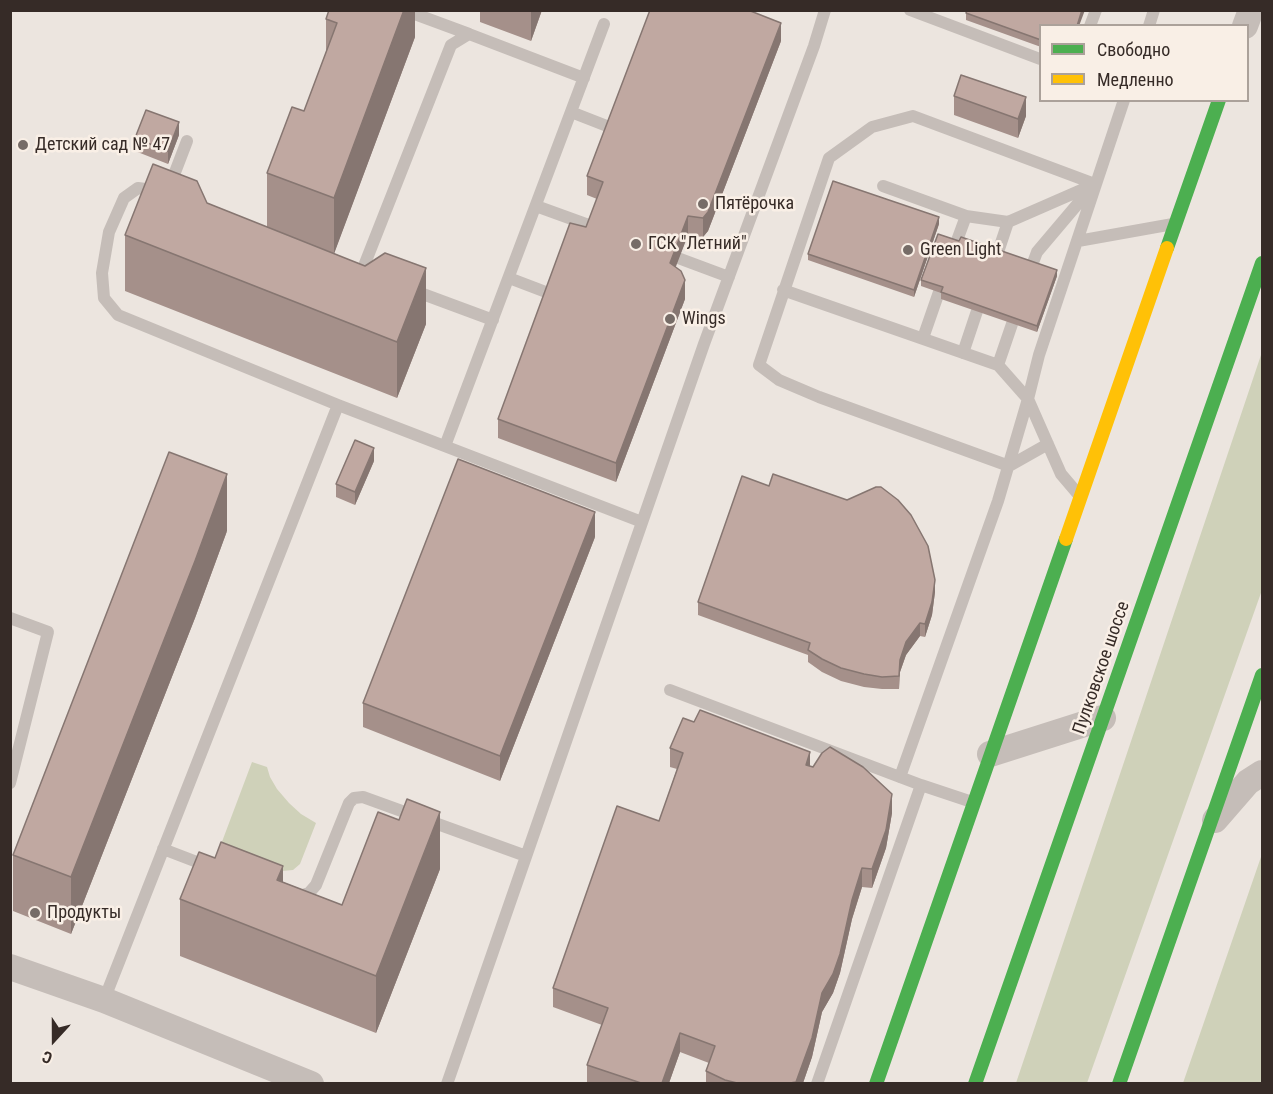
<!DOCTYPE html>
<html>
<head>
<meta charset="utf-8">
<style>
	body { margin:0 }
	#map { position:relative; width:1273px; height:1094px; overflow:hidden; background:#ece5df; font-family:"Roboto Condensed",sans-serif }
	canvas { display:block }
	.frame { position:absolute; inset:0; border:12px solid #362b27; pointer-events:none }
	.legend { position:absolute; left:1039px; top:24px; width:210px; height:78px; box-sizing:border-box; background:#f9efe6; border:2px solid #aba19a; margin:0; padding:8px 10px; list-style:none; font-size:18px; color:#362b27 }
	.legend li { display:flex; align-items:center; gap:12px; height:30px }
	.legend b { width:30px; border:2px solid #aba19a }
	.north { position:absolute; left:24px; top:1010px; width:60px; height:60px; -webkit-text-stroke:4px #f9efe6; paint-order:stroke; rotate:201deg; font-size:16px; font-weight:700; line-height:24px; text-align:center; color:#362b27 }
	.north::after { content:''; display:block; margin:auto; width:21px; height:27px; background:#362b27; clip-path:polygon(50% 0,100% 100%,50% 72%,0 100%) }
</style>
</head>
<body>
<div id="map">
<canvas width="1273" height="1094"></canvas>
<div class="frame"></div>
<ul class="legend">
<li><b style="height:8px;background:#4caf50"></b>Свободно</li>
<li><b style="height:8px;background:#ffc107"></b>Медленно</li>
</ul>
<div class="north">С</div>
</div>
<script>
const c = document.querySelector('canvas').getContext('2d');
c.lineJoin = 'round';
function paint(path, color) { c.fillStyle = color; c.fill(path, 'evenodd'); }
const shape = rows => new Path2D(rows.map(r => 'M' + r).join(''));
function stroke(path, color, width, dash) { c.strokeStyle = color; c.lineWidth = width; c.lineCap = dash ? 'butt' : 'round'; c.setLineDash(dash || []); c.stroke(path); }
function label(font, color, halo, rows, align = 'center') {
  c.font = font + ' "Roboto Condensed",sans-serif'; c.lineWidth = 5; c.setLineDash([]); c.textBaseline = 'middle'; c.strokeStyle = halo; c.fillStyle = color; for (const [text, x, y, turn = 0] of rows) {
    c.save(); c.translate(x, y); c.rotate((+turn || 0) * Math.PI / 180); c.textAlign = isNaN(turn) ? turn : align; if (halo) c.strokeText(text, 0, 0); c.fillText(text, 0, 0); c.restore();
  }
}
paint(shape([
	[1262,352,1262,590,1087,1083,1016,1083],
	[252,762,267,767,270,777,277,789,289,803,301,814,316,823,300,864,293,870,282,871,220,847],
	[1262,854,1262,1083,1183,1083]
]), '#cfd1b9');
stroke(shape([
	[404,10,469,34],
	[910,10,1040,59],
	[1090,26,1096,10],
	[1149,26,1154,10],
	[571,112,612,128],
	[883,186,966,216],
	[169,188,187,141],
	[160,191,138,188,124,198,109,232,102,273,104,298,118,315,338,405,642,522],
	[536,206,594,227],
	[1078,241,1173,224],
	[955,246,966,216,1008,222],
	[997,255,1008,222,1095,184],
	[678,258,729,277],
	[1031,268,1037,252,1092,187],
	[371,275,362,271,451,45,469,34,584,78],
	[509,278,551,294],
	[412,290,493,320],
	[783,290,998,365,1028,399,998,501,900,777],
	[923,338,939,292],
	[963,353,977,311],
	[998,365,1012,324],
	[1048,444,1009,466,819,397,779,380,759,365,829,158,872,127,913,116,1095,184],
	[445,446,604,24],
	[1078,494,1061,474,1028,399,1039,355,1124,100],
	[10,618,48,632,10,783],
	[670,690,921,785,972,802],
	[163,849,210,867],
	[297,897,309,893,316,885,349,803,354,798,363,797,526,856],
	[104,1000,338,405],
	[447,1084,704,344,814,46,825,10],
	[817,1084,921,785]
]), '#c5bdb8', 12);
stroke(shape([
	[1245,26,1251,10],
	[990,754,1103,718],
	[1215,820,1248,782,1262,773],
	[10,967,104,1000,311,1084]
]), '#c5bdb8', 26);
stroke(shape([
	[1167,248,1219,100],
	[876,1084,1066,539],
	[975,1084,1262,263],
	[1119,1084,1262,675]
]), '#4caf50', 14);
stroke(shape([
	[1066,539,1167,248]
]), '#ffc107', 14);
paint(shape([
	[415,10,415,37,334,253,426,324,397,398,125,291,125,235,207,203,267,227,267,173,304,111,326,52,326,19],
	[480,10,542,10,531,41,480,22],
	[966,13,1041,26,1041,47,966,20],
	[781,41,708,231,703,237,688,235,675,267,685,299,616,482,498,438,498,419,586,227,597,199,587,195,587,176],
	[954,96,1026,116,1018,138,954,115],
	[179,135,168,164,135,151,135,138],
	[939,224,914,297,808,260,808,254],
	[1057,276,1037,332,941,299,941,293,921,286,921,280],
	[374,461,355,505,336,497,336,484],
	[227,531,195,618,71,934,13,911,13,855],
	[595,537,500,781,363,727,363,703],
	[935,592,932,615,925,637,920,636,906,655,900,672,899,689,882,689,864,687,841,681,822,672,808,662,808,655,698,615,698,602],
	[670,748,810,766,892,813,886,848,872,888,862,887,852,919,840,973,833,993,822,1012,812,1057,803,1083,706,1083,706,1071,709,1063,680,1052,669,1083,587,1083,587,1065,602,1025,553,1007,553,988,659,821,677,769,670,767],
	[215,858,283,882,342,905,440,869,376,1033,180,956,180,899]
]), '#a5908a');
paint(shape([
	[404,10,415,10,415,37,334,254,334,198],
	[531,10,542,10,531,41],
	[1082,10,1085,10,1079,26,1077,26],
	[781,23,781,41,708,231,703,237,703,218],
	[1026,97,1026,116,1018,138,1018,119],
	[179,122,179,135,168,164,168,151],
	[688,216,688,235,670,282,670,263],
	[939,217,939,224,914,297,914,290],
	[426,268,426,324,397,398,397,342],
	[1057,270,1057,276,1037,332,1037,326],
	[685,280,685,299,616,482,616,463],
	[374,448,374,461,355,505,355,492],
	[227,474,227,531,195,618,71,934,71,877],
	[595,512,595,537,500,781,500,756],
	[935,580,935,592,932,615,925,637,925,624],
	[920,623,920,636,906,655,900,672,899,689,900,660,906,642],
	[810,752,810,771,806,765],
	[892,794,892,813,886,848,872,888,872,869],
	[440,812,440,869,376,1033,376,976],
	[283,866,283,923,277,880],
	[862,868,862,887,852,919,840,973,833,993,822,1012,812,1057,803,1083,790,1083,822,993],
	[680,1033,680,1052,669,1083,662,1083]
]), '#867671');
const building = shape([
	[329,10,404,10,334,198,267,173,292,107,304,111,337,23,326,19,329,10],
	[650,10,748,10,781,23,708,212,703,218,688,216,670,263,681,271,685,280,616,463,498,419,570,223,586,227,603,182,587,176,650,10],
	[967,10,1082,10,1077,26,1041,26,1041,40,966,13,967,10],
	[961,75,1026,97,1018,119,954,96,961,75],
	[146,110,179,122,168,151,135,138,146,110],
	[153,164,197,181,207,203,365,266,385,253,426,268,397,342,125,235,153,164],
	[833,181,939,217,914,290,808,254,833,181],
	[938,234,959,241,961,237,1057,270,1037,326,941,292,943,287,921,280,938,234],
	[355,440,374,448,355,492,336,484,355,440],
	[169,452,227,474,195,561,71,877,13,855,169,452],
	[458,459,595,512,500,756,363,703,458,459],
	[773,474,847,500,876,487,881,487,898,500,911,515,928,546,935,580,932,602,925,624,920,623,906,642,900,660,899,676,882,677,864,674,841,668,822,659,808,650,810,643,698,602,742,476,769,486,773,474],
	[700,710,810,752,806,765,813,767,822,753,830,747,863,767,892,794,886,830,872,869,862,868,852,900,840,954,833,974,822,993,812,1038,796,1082,790,1083,737,1083,725,1080,706,1071,715,1046,680,1033,662,1083,641,1083,587,1065,608,1008,553,988,617,806,659,821,683,753,670,748,683,718,694,722,700,710],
	[407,799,440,812,376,976,180,899,199,852,215,858,221,842,283,866,277,880,342,905,378,812,399,820,407,799]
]);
paint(building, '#c0a8a1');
stroke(building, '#867671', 1.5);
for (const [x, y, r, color] of [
	[23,145,6,"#766c67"],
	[703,204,6,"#766c67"],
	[636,244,6,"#766c67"],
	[908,250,6,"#766c67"],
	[670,319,6,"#766c67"],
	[35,913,6,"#766c67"]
]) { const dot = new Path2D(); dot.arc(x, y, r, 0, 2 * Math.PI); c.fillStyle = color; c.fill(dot); stroke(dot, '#f9efe6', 2); }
label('18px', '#362b27', '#f9efe6', [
	["Детский сад № 47",35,145],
	["Пятёрочка",715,204],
	["ГСК \"Летний\"",648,244],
	["Green Light",920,250],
	["Wings",682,319],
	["Продукты",47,913]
], 'left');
label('18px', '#362b27', '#f9efe6', [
	["Пулковское шоссе",1102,668,-71]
]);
</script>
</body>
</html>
